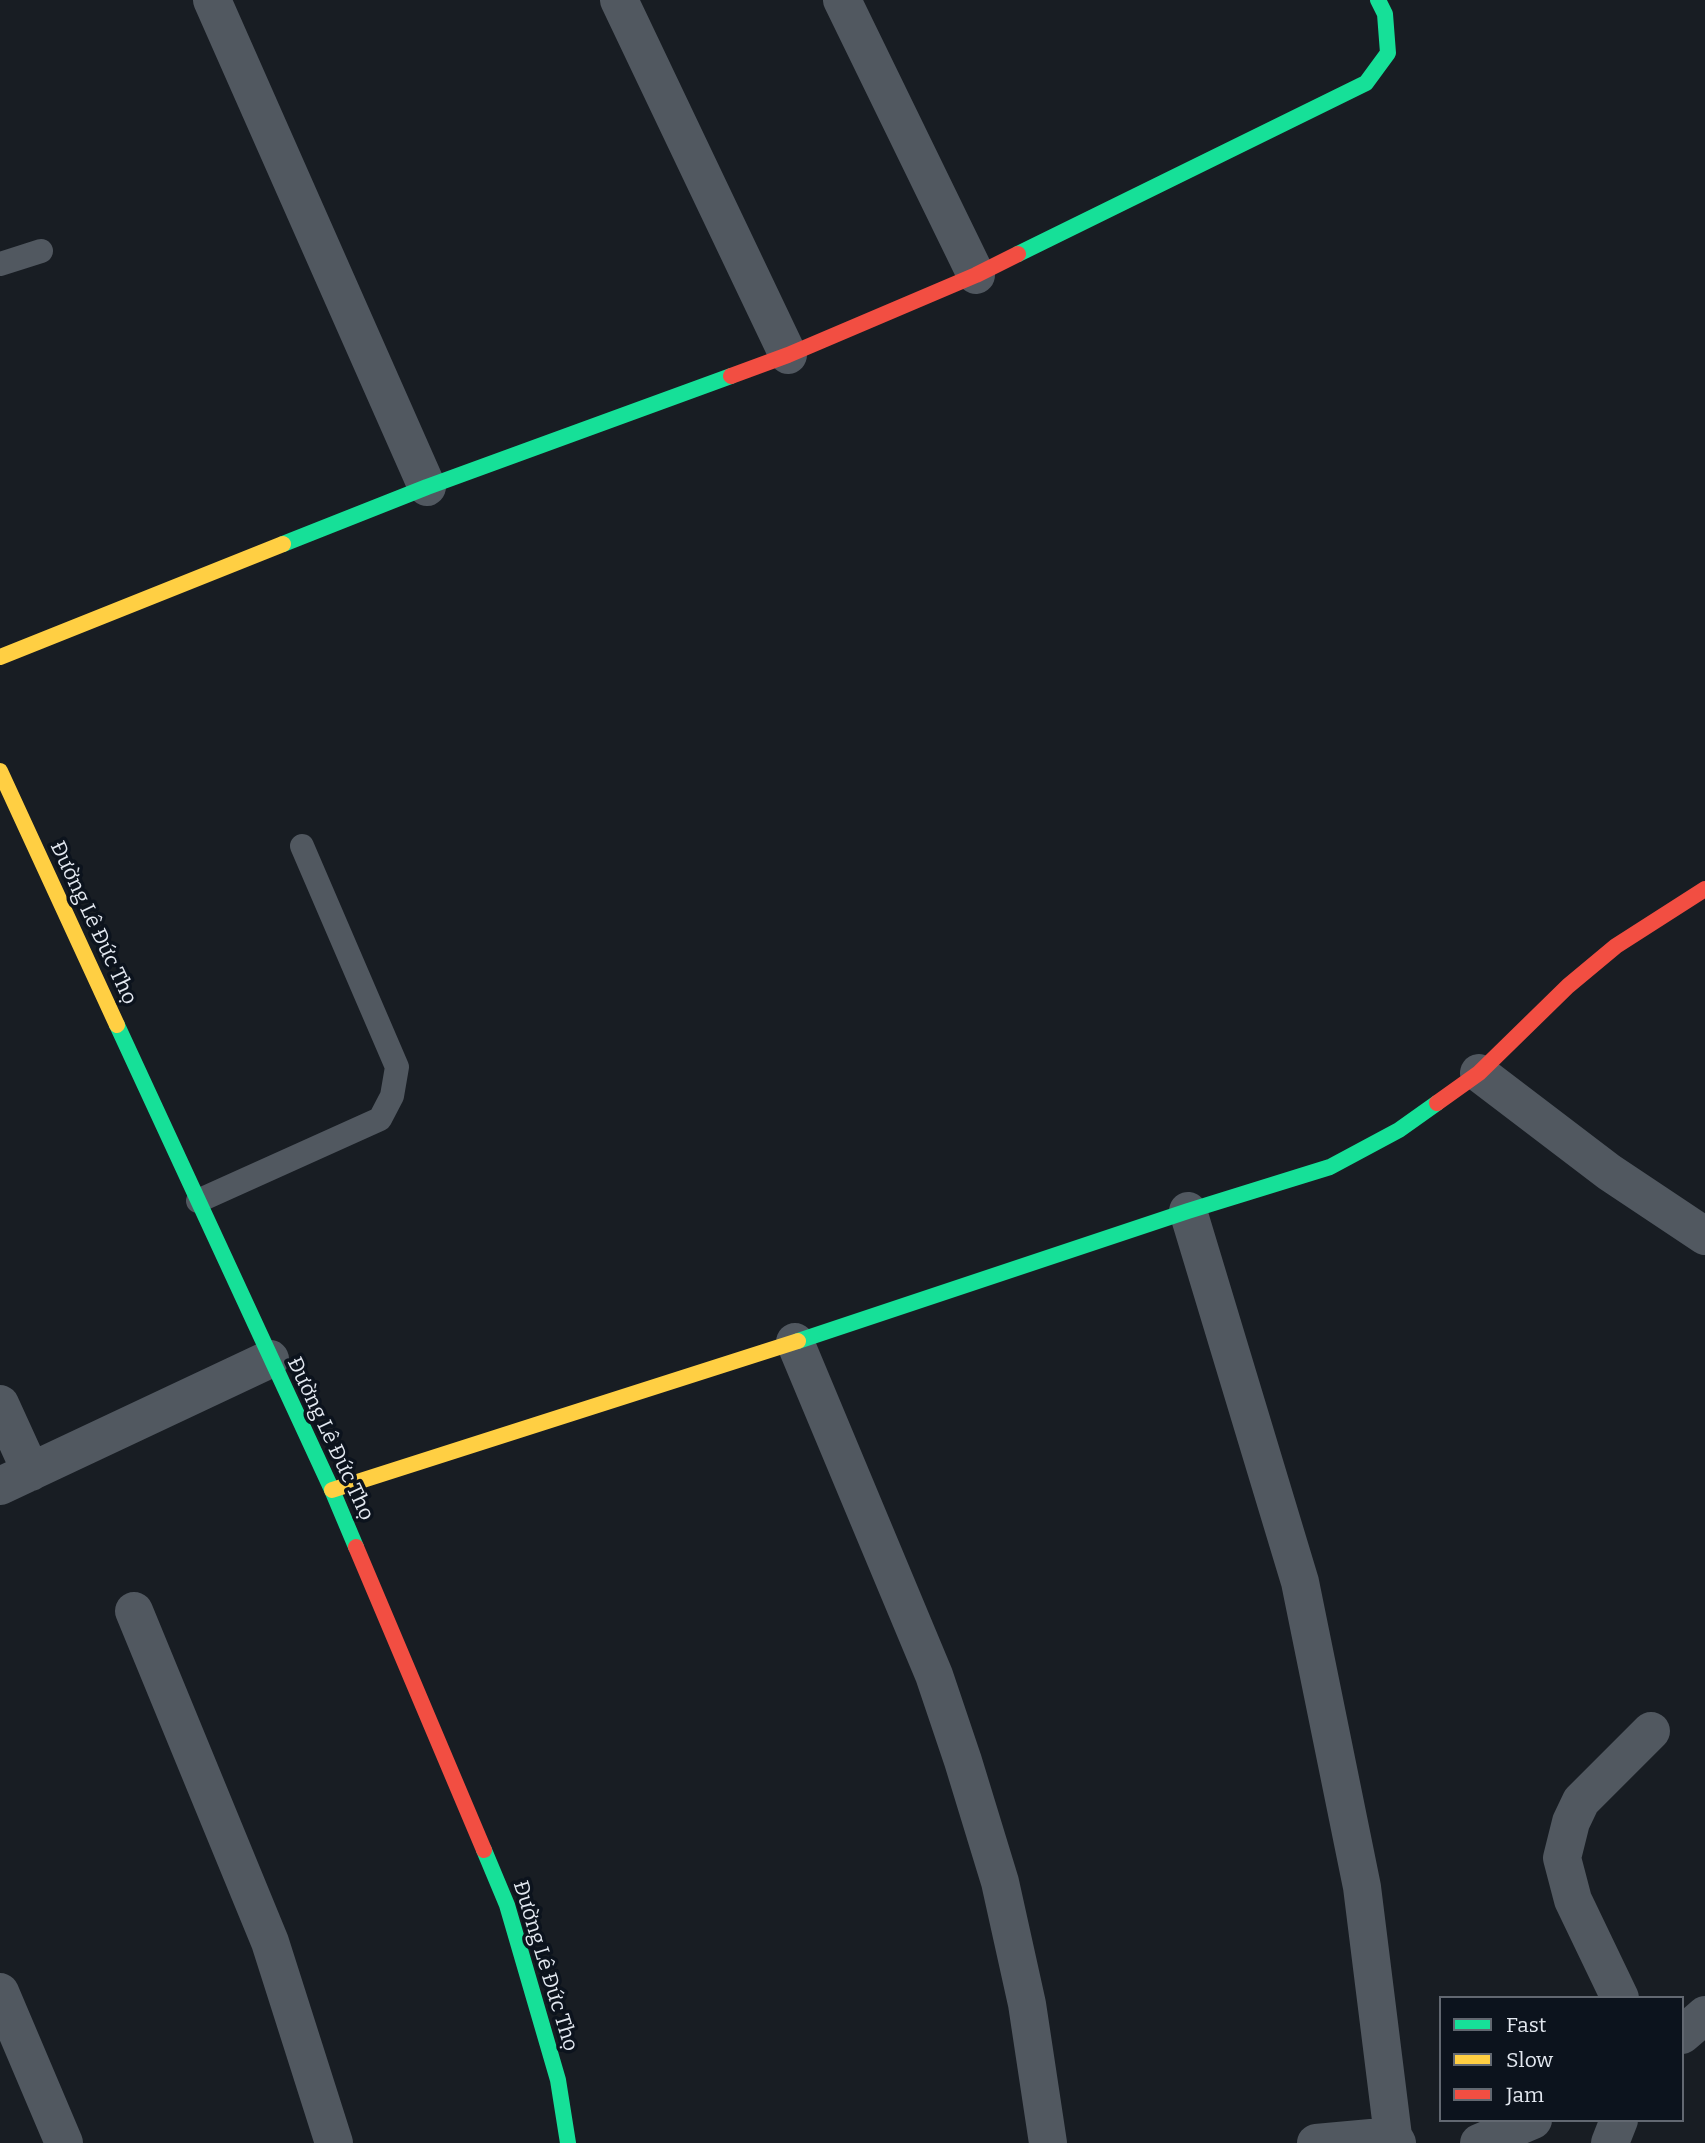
<!DOCTYPE html>
<html>
<head>
<meta charset="utf-8">
<style>
	body { margin:0 }
	#map { position:relative; width:1705px; height:2143px; overflow:hidden; background:#181d23; font-family:Bitter,serif }
	canvas { display:block }
	.legend { position:absolute; left:1439px; top:1996px; width:245px; height:126px; box-sizing:border-box; background:#0c131d; border:2px solid #626871; margin:0; padding:9px 12px; list-style:none; font-size:21px; color:#e3e8f0 }
	.legend li { display:flex; align-items:center; gap:14px; height:35px }
	.legend b { width:35px; border:2px solid #626871 }
</style>
</head>
<body>
<div id="map">
<canvas width="1705" height="2143"></canvas>
<ul class="legend">
<li><b style="height:9px;background:#16e098"></b>Fast</li>
<li><b style="height:9px;background:#ffcf43"></b>Slow</li>
<li><b style="height:9px;background:#f24e42"></b>Jam</li>
</ul>
</div>
<script>
const c = document.querySelector('canvas').getContext('2d');
c.lineJoin = 'round';
const shape = rows => new Path2D(rows.map(r => 'M' + r).join(''));
function stroke(path, color, width, dash) { c.strokeStyle = color; c.lineWidth = width; c.lineCap = dash ? 'butt' : 'round'; c.setLineDash(dash || []); c.stroke(path); }
function label(font, color, halo, rows, align = 'center') {
  c.font = font + ' Bitter,serif'; c.lineWidth = 7; c.setLineDash([]); c.textBaseline = 'middle'; c.strokeStyle = halo; c.fillStyle = color; for (const [text, x, y, turn = 0] of rows) {
    c.save(); c.translate(x, y); c.rotate((+turn || 0) * Math.PI / 180); c.textAlign = isNaN(turn) ? turn : align; if (halo) c.strokeText(text, 0, 0); c.fillText(text, 0, 0); c.restore();
  }
}
stroke(shape([
	[0,264,41,251],
	[198,1201,380,1119,392,1096,397,1067,302,846]
]), '#515860', 24);
stroke(shape([
	[212,0,427,487],
	[619,0,788,355],
	[842,0,976,275],
	[1479,1073,1609,1172,1705,1236],
	[1188,1211,1300,1582,1362,1887,1393,2136,1397,2143],
	[795,1342,934,1675,963,1761,1000,1882,1027,2004,1048,2143],
	[0,1404,31,1472],
	[0,1486,270,1359],
	[134,1611,270,1942,334,2143],
	[0,1992,64,2143],
	[1620,1998,1573,1900,1562,1858,1571,1822,1581,1801,1651,1731],
	[1682,2035,1705,2015],
	[1316,2143,1393,2136],
	[1479,2143,1533,2120],
	[1610,2143,1619,2120]
]), '#515860', 38);
stroke(shape([
	[1018,254,1366,83,1388,53,1385,14,1378,0],
	[283,544,427,487,731,376],
	[117,1025,332,1490,356,1547],
	[798,1341,1188,1211,1330,1167,1399,1130,1437,1103],
	[484,1850,507,1905,558,2080,568,2143]
]), '#16e098', 16);
stroke(shape([
	[0,657,283,544],
	[0,771,117,1025],
	[332,1490,798,1341]
]), '#ffcf43', 16);
stroke(shape([
	[731,376,788,355,976,275,1018,254],
	[1437,1103,1479,1073,1568,986,1616,946,1705,889],
	[356,1547,484,1850]
]), '#f24e42', 16);
label('21px', '#e3e8f0', '#0c131d', [
	["Đường Lê Đức Thọ",93,923,65],
	["Đường Lê Đức Thọ",330,1439,65],
	["Đường Lê Đức Thọ",545,1966,73]
]);
</script>
</body>
</html>
